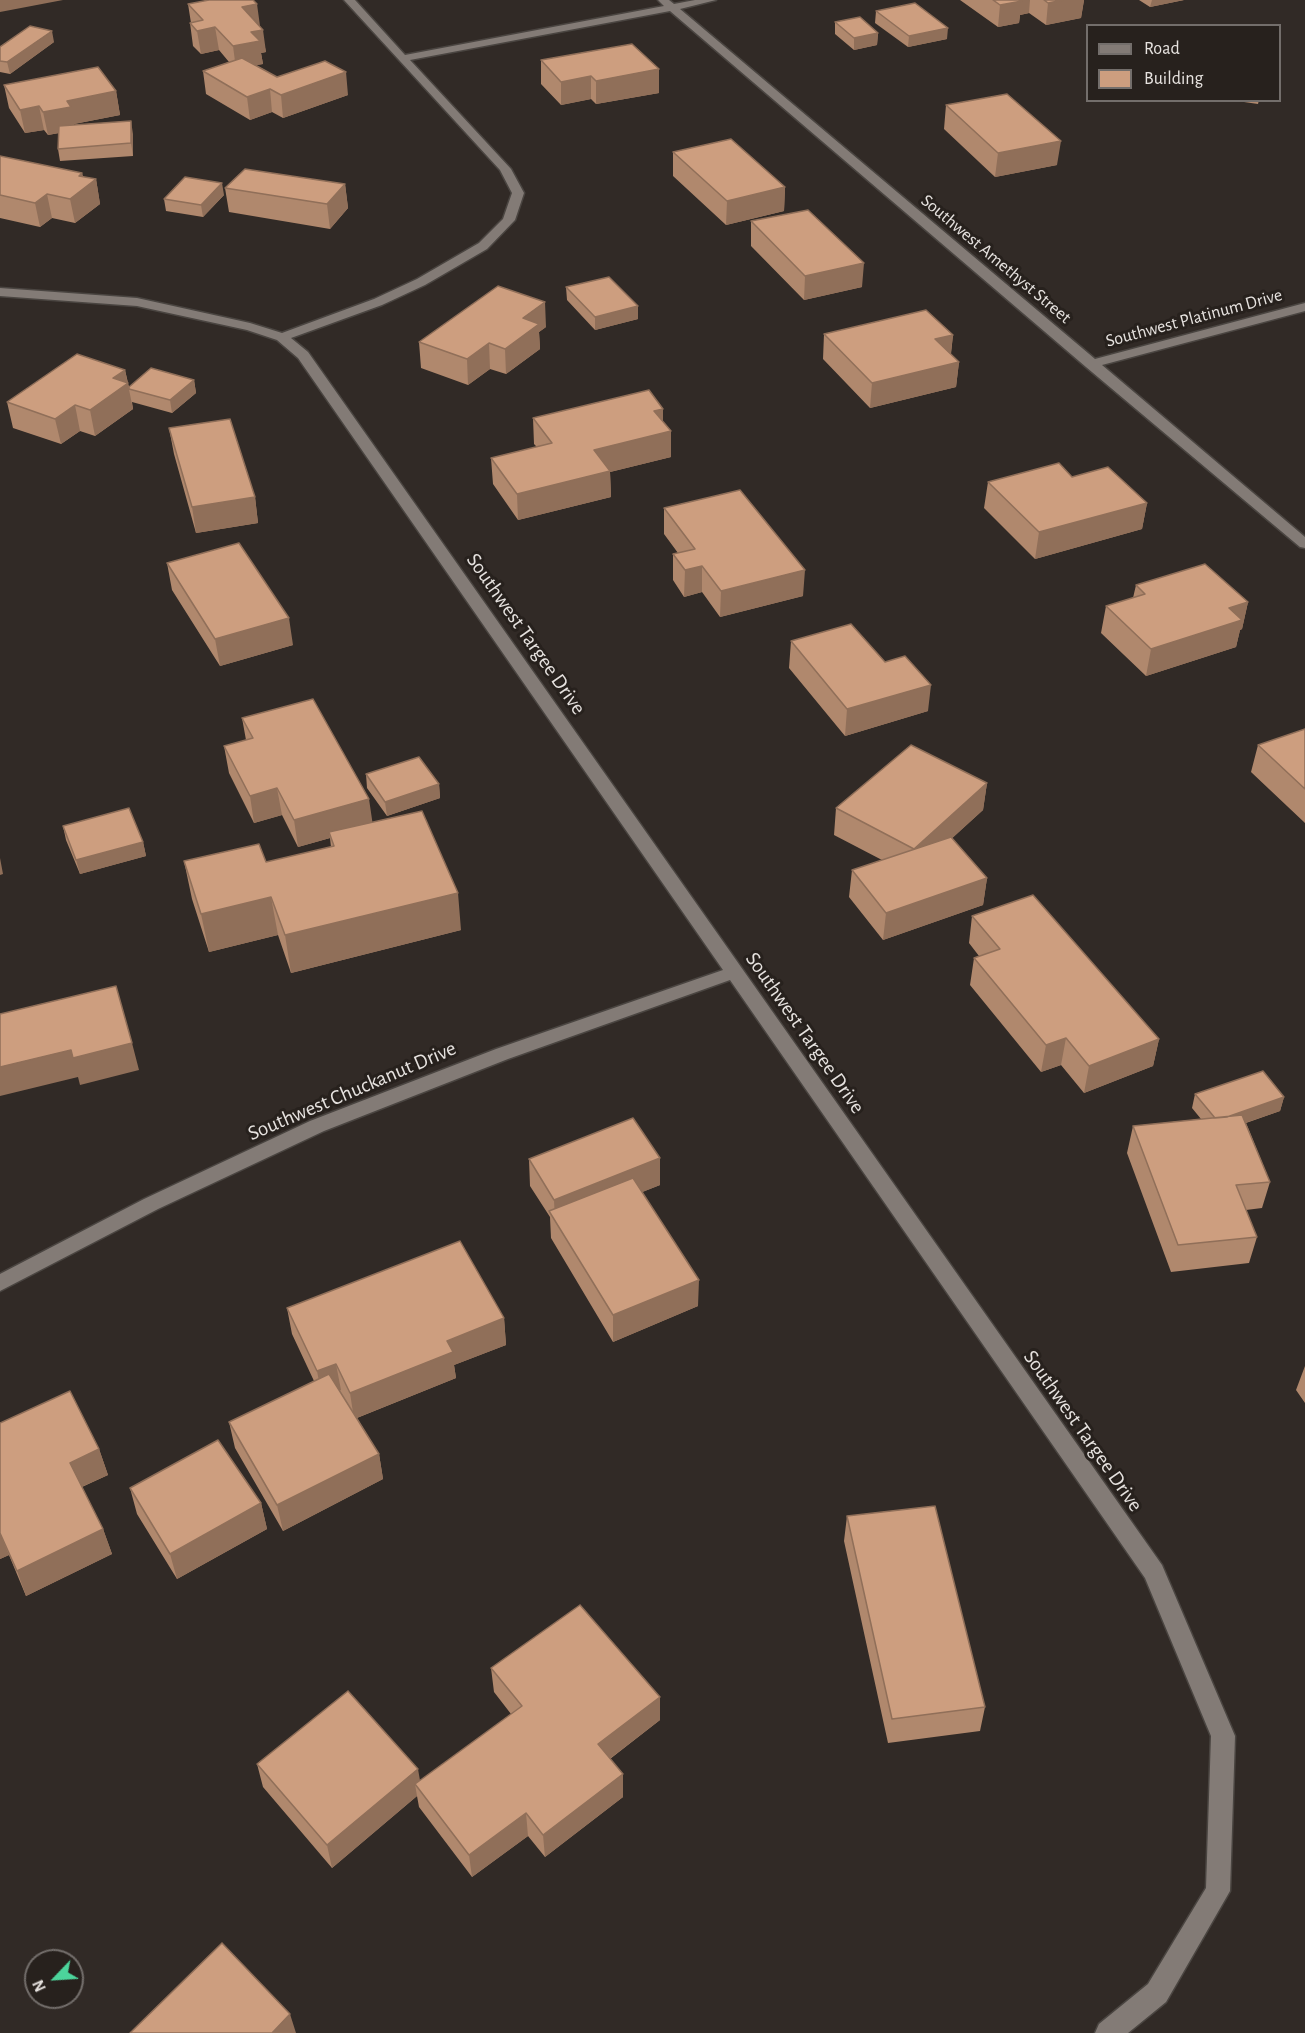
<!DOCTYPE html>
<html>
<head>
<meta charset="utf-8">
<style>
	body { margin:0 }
	#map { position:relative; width:1305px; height:2033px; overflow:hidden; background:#312a26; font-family:"Alegreya Sans",sans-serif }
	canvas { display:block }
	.legend { position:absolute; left:1086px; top:24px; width:195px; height:78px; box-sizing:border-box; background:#27211d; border:2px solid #736e6b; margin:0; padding:8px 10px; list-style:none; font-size:18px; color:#e6e2df }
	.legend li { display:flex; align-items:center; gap:12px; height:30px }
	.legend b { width:30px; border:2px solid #736e6b }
	.north { position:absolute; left:24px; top:1949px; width:60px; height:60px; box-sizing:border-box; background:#27211d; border:2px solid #736e6b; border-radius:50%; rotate:245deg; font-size:16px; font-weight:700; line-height:24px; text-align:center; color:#e6e2df }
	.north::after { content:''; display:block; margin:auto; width:21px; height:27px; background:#4cd49b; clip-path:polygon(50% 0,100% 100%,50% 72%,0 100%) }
</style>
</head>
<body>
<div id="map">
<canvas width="1305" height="2033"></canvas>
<ul class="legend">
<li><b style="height:8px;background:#837b76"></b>Road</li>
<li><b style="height:16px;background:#cd9e7f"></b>Building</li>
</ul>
<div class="north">N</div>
</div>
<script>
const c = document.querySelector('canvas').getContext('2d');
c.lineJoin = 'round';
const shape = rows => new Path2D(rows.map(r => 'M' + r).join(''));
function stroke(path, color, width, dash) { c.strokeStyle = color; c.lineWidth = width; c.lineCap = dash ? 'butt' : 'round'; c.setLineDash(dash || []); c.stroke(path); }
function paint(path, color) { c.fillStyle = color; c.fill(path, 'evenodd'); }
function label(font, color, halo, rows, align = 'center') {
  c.font = font + ' "Alegreya Sans",sans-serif'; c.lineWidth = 6; c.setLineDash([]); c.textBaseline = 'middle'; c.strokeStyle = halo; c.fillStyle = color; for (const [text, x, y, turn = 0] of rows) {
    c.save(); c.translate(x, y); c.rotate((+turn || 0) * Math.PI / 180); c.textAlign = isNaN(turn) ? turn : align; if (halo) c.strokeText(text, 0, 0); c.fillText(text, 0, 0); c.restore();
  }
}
const street = shape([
	[344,0,355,0,405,55,664,6,658,0,669,0,674,4,695,0,716,0,680,9,1095,359,1305,303,1305,311,1102,365,1305,537,1305,548,1300,547,1086,367,670,11,410,60,511,169,524,193,515,220,487,249,425,285,382,305,291,338,308,352,1162,1565,1235,1736,1230,1891,1166,2002,1128,2033,1095,2033,1099,2024,1148,1984,1206,1888,1211,1736,1145,1578,730,980,508,1059,324,1131,158,1209,0,1291,0,1274,144,1199,310,1121,496,1049,723,970,298,358,277,340,247,330,137,306,0,296,0,288,137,298,250,323,282,333,374,299,417,279,479,243,503,219,512,193,500,170,344,0]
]);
stroke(street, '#4a4541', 3);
paint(street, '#837b76');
paint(shape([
	[960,0,1084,0,1081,18,1046,25,1029,13,1020,15,1019,23,998,27],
	[1139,0,1184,0,1150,7],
	[188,4,260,26,266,52,261,53,263,64,256,65,277,77,348,95,283,118,272,112,250,120,206,94,203,71,229,62,219,50,201,54,193,46,190,23,191,23],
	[876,11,947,39,908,47,875,23],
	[835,22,878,33,877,45,854,50,835,34],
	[54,42,10,74,0,72,0,47],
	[541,60,659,93,596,104,591,99,561,105,541,84],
	[4,85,116,91,120,115,74,124,74,125,133,134,133,156,60,161,58,149,59,133,48,135,44,130,25,133,9,108],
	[1230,100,1259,100,1258,104],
	[946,105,1057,165,995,177,944,129],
	[673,152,785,187,784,211,726,225,673,176],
	[0,156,82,173,83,177,96,179,100,204,75,223,52,218,40,227,0,218],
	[345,184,348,208,330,229,229,212,225,188],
	[224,195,203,217,166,211,164,199],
	[751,221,862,287,804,300,751,246],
	[566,287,638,306,638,319,595,330,567,300],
	[546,327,539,332,540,349,506,374,490,369,468,385,421,368,419,342],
	[824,334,953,335,951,354,959,362,956,387,870,408,823,359],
	[125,370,129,387,194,380,196,393,172,413,132,402,133,409,95,436,80,431,61,444,13,428,7,402],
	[533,418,663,422,671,431,671,457,610,472,611,497,518,520,493,484,491,458,537,447,534,444],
	[169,428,255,497,258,523,196,533,174,454],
	[1072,477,1147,503,1142,529,1035,559,984,508,988,482],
	[664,508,803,596,720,617,702,592,684,597,673,580,673,554,678,553,664,534],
	[167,563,293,645,220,666,172,590],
	[1136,585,1248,602,1242,629,1240,630,1236,647,1146,676,1101,633,1106,606,1133,598],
	[791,641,928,711,845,736,789,668],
	[242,718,372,822,461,930,291,973,278,935,209,952,192,899,184,861,266,862,331,847,330,838,298,847,282,815,254,823,229,773,224,746,246,740],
	[1305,729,1305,823,1251,772,1258,745],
	[366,774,439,784,440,798,387,816,367,788],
	[987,783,983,810,952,838,987,878,983,905,883,940,849,897,852,870,882,860,834,835,836,808],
	[63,826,143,842,146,856,80,874,66,840],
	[972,916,1159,1039,1153,1066,1084,1093,1061,1065,1041,1072,970,985,974,958,979,956,969,943],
	[1195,1094,1284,1097,1280,1111,1246,1123,1270,1182,1262,1208,1246,1210,1257,1237,1249,1263,1171,1272,1127,1153,1133,1126,1201,1119,1192,1108],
	[660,1158,660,1185,642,1192,698,1306,613,1342,551,1238,550,1217,530,1186,529,1159],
	[287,1308,504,1318,506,1345,454,1365,456,1378,357,1418,379,1454,383,1479,283,1531,235,1448,229,1422,314,1381,292,1334],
	[1305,1366,1305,1403,1296,1390],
	[0,1423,99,1449,108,1475,82,1487,103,1529,112,1554,26,1596,9,1555,0,1559],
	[130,1488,261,1503,267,1529,177,1579,137,1514],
	[847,1516,985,1707,980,1731,888,1743,844,1541],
	[491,1668,660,1697,660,1720,610,1759,623,1797,545,1857,528,1836,472,1877,419,1807,417,1796,332,1868,263,1787,257,1764,420,1781,511,1714,494,1692]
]), '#b0886d');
paint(shape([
	[0,0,63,0,0,12],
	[1013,0,1030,0,1029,13,1020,15,1019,23,998,27,1000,5],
	[1063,0,1084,0,1081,18,1046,25,1048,3],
	[1152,0,1184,0,1150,7],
	[257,4,260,26,242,7],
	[215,27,219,50,201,54,197,31],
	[948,28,947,39,908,47,909,36],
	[263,30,266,52,261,53,263,64,236,69,233,46,251,32],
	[52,31,54,42,10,74,7,62],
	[878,33,877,45,854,50,854,38],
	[659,69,659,93,596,104,596,81],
	[346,72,348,95,283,118,281,95],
	[591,76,591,99,561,105,561,82],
	[270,89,272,112,250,120,247,97],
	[116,91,120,115,74,124,75,130,48,135,43,112,67,101],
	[39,106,44,130,25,133,20,110],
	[131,121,133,134,133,156,131,143],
	[1061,141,1057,165,995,177,998,153],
	[82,173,85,188,96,179,100,204,75,223,70,199,79,176],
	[222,183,224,195,203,217,201,205],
	[345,184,348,208,330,229,327,204],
	[785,187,784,211,726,225,727,201],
	[47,194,52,218,40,227,35,203],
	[864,263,862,287,804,300,805,276],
	[545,302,546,327,539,332,540,349,506,374,505,349,523,318],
	[638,306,638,319,595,330,595,317],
	[953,335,950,360,935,339],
	[489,343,490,369,468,385,467,359],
	[959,362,956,387,870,408,872,383],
	[125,370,133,409,95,436,90,410,113,378],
	[194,380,196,393,172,413,170,400],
	[75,405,80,431,61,444,55,419],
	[663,409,663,433,671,431,671,457,610,472,611,497,518,520,517,494,594,450,654,411],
	[255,497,258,523,196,533,192,507],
	[1147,503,1142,529,1035,559,1039,532],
	[702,566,702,592,684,597,685,570],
	[805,570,803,596,720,617,721,591],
	[1248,602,1242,629,1240,630,1236,647,1146,676,1151,649,1229,608],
	[289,618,293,645,220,666,215,639],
	[931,685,928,711,845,736,847,709],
	[987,783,983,810,911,876,914,849],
	[439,784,440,798,387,816,385,802],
	[277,788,282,815,254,823,250,796],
	[369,799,373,826,329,832,330,838,298,847,294,820],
	[143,842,146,856,80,874,76,860],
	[0,858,3,874,0,875],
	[987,878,983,905,883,940,886,913],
	[458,893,461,930,291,973,285,935],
	[271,897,278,935,209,952,201,914],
	[1066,1038,1061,1065,1041,1072,1046,1045],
	[1159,1039,1153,1066,1084,1093,1089,1066],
	[132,1043,139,1070,80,1085,78,1077,0,1096,0,1067,71,1050],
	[1284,1097,1280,1111,1213,1134,1217,1120],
	[660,1158,660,1185,558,1226,555,1221,554,1200],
	[699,1280,698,1306,613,1342,613,1315],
	[504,1318,506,1345,454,1365,456,1378,354,1419,350,1393,447,1341],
	[336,1364,341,1390,322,1397,317,1371],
	[99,1449,108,1475,79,1488,70,1463],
	[379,1454,383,1479,283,1531,277,1505],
	[261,1503,267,1529,177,1579,170,1554],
	[103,1529,112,1554,26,1596,17,1571],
	[0,1533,9,1555,0,1559],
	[660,1697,660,1720,599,1767,598,1744],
	[418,1769,422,1792,415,1784,417,1796,332,1868,327,1845],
	[623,1774,623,1797,545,1857,543,1835],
	[526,1813,528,1836,472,1877,469,1855],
	[290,2014,296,2033,272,2033]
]), '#906f59');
const building = shape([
	[209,0,253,0,257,4,242,7,263,30,251,32,260,41,233,46,215,27,197,31,190,23,203,20,188,4,209,0],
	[993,0,1021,0,1022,1,1000,5,993,0],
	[1044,0,1063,0,1048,3,1044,0],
	[915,3,948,28,909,36,876,11,915,3],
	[860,17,878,33,854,38,835,22,860,17],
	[30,26,52,31,7,62,0,61,0,47,30,26],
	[632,44,659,69,596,81,591,76,561,82,541,60,632,44],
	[242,58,277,77,325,61,346,72,281,95,270,89,247,97,203,71,242,58],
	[98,67,116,91,67,101,71,107,43,112,39,106,20,110,4,85,98,67],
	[1007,94,1061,141,998,153,946,105,1007,94],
	[131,121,131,143,58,149,59,126,131,121],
	[731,139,785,187,727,201,673,152,731,139],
	[0,156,82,173,79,176,96,179,70,199,47,194,35,203,0,195,0,156],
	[245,169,345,184,327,204,225,188,245,169],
	[185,177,222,183,201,205,164,199,185,177],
	[808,210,864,263,805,276,751,221,808,210],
	[609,277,638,306,595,317,566,287,609,277],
	[498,286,545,302,523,318,539,324,505,349,489,343,467,359,419,342,498,286],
	[926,310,953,335,935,339,959,362,872,383,824,334,926,310],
	[77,354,125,370,113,378,128,383,90,410,75,405,55,419,7,402,77,354],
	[151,368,194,380,170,400,129,389,129,387,151,368],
	[649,390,663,409,654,411,671,431,594,450,610,471,517,494,491,458,552,443,533,418,649,390],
	[230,419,255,497,192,507,169,428,230,419],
	[1059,463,1072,477,1108,467,1147,503,1039,532,988,482,1059,463],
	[740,490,805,570,721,591,702,566,685,570,673,554,695,549,664,508,740,490],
	[239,543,289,618,215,639,167,563,239,543],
	[1205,564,1248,602,1229,608,1242,620,1151,649,1106,606,1145,594,1136,585,1205,564],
	[851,624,885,662,905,656,931,685,847,709,791,641,851,624],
	[313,699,369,799,294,820,277,788,250,796,224,746,253,738,242,718,313,699],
	[1305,729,1305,789,1258,745,1305,729],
	[911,745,987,783,914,849,836,808,911,745],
	[419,757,439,784,385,802,366,774,419,757],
	[129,808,143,842,76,860,63,826,129,808],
	[422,811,458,893,285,935,271,897,201,914,184,861,259,844,266,862,334,846,329,832,422,811],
	[951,837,987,878,886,913,852,870,951,837],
	[1033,895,1159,1039,1089,1066,1066,1038,1046,1045,974,958,1000,949,972,916,1033,895],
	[116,986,132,1043,73,1058,71,1050,0,1067,0,1014,116,986],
	[1263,1071,1284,1097,1227,1117,1215,1118,1195,1094,1263,1071],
	[1242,1115,1270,1182,1236,1185,1257,1237,1178,1245,1133,1126,1242,1115],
	[633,1118,660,1158,554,1200,529,1159,633,1118],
	[633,1178,699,1280,613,1315,549,1211,633,1178],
	[460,1241,504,1318,447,1341,453,1352,350,1393,336,1364,317,1371,287,1308,460,1241],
	[329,1374,379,1454,277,1505,229,1422,329,1374],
	[70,1391,99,1449,70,1463,103,1529,17,1571,0,1533,0,1423,70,1391],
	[218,1440,261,1503,170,1554,130,1488,218,1440],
	[935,1506,985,1707,892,1719,847,1516,935,1506],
	[580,1605,660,1697,598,1744,623,1774,543,1835,526,1813,469,1855,415,1784,522,1706,491,1668,580,1605],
	[348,1691,418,1769,327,1845,257,1764,348,1691],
	[222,1943,290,2014,272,2033,130,2033,222,1943]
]);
paint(building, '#cd9e7f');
stroke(building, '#906f59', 1.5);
label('18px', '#e6e2df', '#27211d', [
	["Southwest Amethyst Street",996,259,40],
	["Southwest Platinum Drive",1194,318,-15]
]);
label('21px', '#e6e2df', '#27211d', [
	["Southwest Targee Drive",526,634,55],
	["Southwest Targee Drive",805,1033,55],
	["Southwest Chuckanut Drive",352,1091,-23],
	["Southwest Targee Drive",1083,1431,55]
]);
</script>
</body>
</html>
